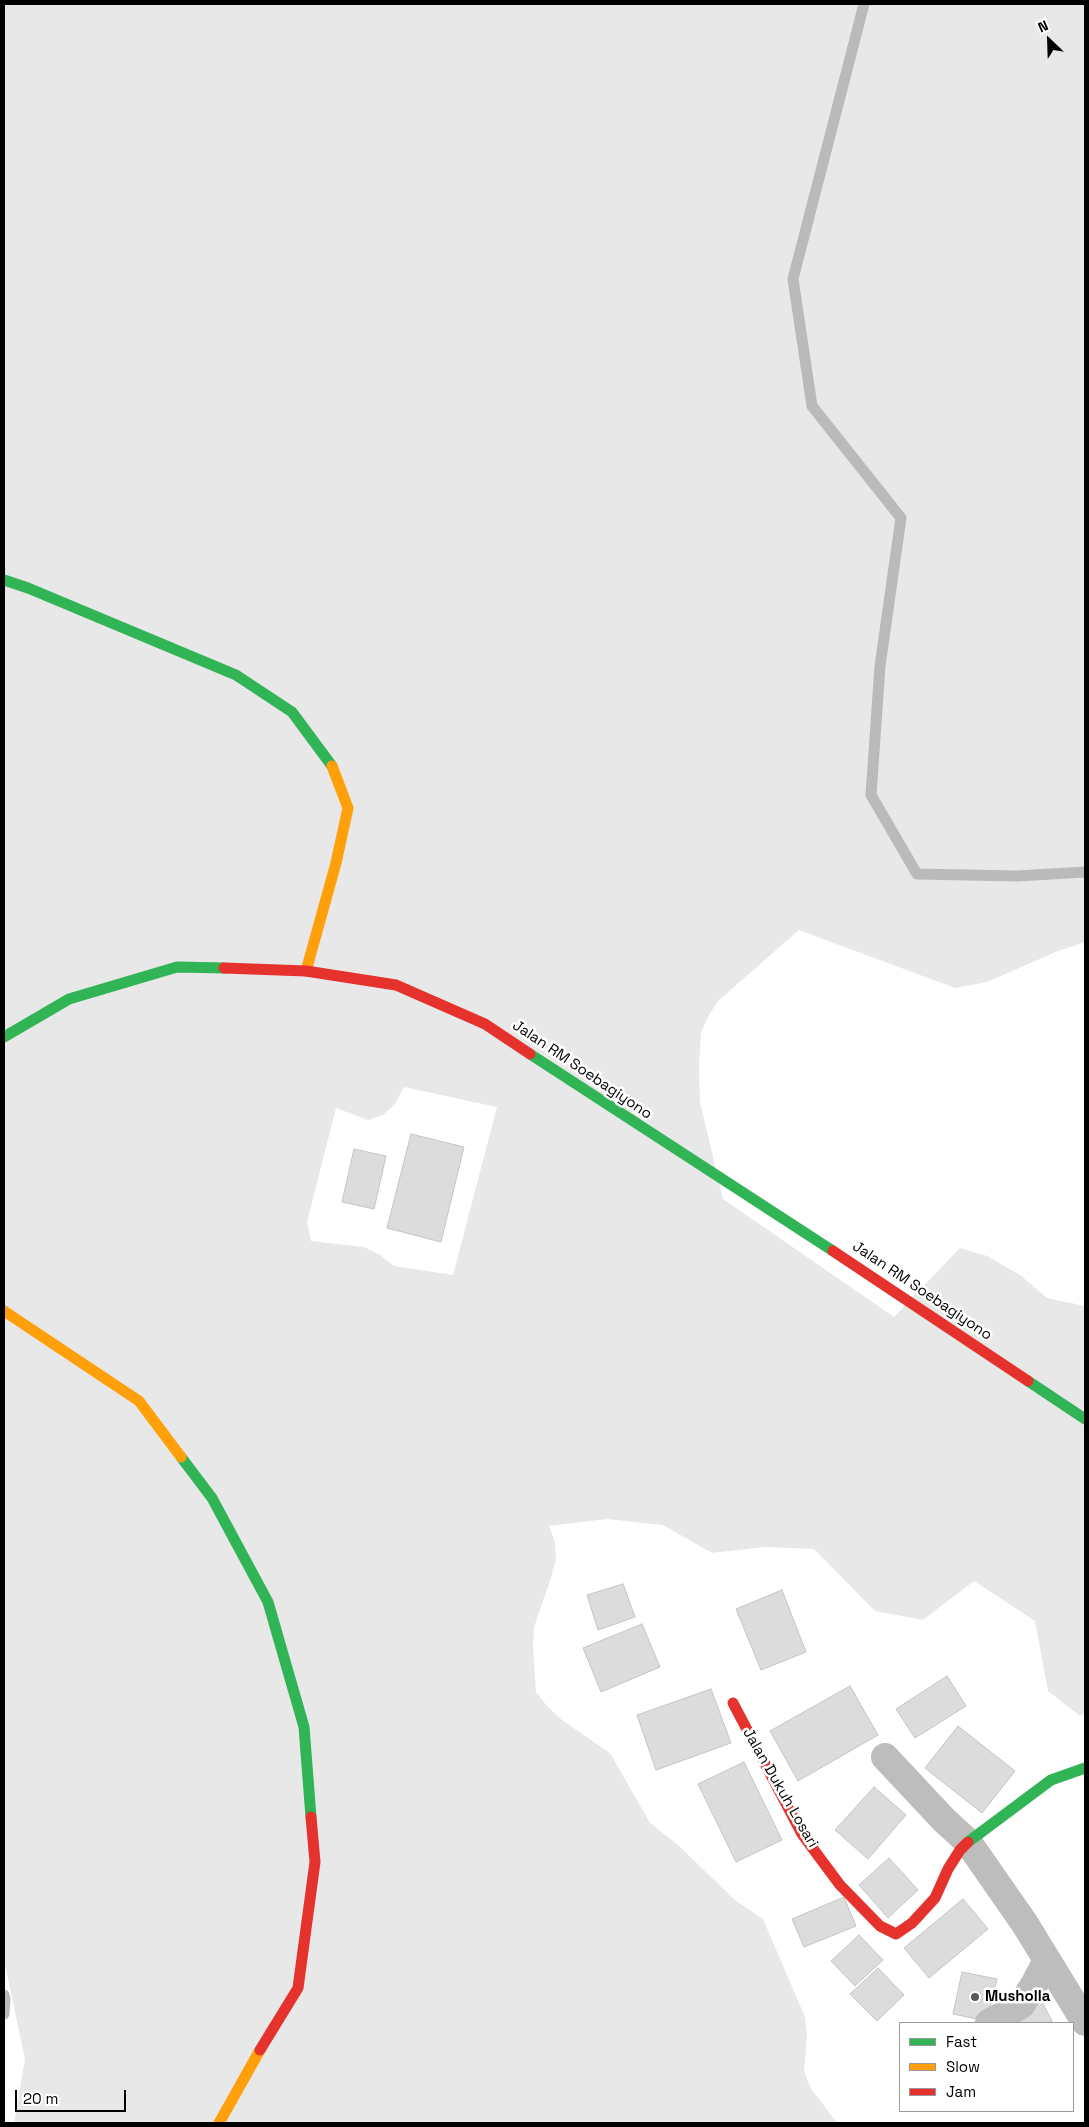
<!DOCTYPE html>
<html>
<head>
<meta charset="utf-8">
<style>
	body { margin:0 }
	#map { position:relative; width:1089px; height:2127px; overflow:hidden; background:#fff; font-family:"Space Grotesk",sans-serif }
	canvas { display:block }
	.frame { position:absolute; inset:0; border:5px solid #000; pointer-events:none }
	.legend { position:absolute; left:899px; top:2022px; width:175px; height:90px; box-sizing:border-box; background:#fff; border:1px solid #999; margin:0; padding:6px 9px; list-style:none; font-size:15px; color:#000 }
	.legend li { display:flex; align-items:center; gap:10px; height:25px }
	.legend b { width:25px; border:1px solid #999 }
	.north { position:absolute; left:1024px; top:15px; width:50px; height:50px; -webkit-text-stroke:4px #fff; paint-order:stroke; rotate:336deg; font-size:14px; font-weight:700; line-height:20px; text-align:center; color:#000 }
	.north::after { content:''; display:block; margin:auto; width:18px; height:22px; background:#000; clip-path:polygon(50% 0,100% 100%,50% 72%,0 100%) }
	.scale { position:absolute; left:15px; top:2090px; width:111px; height:22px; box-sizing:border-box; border:2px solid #000; border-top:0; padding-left:6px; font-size:15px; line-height:18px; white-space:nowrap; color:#000; -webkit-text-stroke:4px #fff; paint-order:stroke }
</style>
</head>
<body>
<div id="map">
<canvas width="1089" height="2127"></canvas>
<div class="frame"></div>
<ul class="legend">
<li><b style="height:6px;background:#30b455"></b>Fast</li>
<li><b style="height:6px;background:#ff9f0a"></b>Slow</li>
<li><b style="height:6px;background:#e5322d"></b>Jam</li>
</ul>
<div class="north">N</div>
<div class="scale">20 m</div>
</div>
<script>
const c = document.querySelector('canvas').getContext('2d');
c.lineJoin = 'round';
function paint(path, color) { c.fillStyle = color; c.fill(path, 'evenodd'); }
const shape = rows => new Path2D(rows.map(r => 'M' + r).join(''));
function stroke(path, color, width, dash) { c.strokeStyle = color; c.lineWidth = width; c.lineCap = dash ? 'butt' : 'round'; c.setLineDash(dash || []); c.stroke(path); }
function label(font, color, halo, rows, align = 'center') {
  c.font = font + ' "Space Grotesk",sans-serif'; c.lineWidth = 5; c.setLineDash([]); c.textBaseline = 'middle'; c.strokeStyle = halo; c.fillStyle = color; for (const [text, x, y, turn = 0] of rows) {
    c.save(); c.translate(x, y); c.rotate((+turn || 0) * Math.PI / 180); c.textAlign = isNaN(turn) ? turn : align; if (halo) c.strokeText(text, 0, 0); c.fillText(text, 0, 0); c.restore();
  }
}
paint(shape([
	[4,4,1085,4,1085,942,1058,951,987,982,955,988,799,930,718,1001,709,1015,701,1032,699,1067,700,1102,723,1199,894,1317,960,1248,987,1256,1020,1275,1047,1298,1085,1306,1085,1713,1080,1716,1048,1691,1035,1621,974,1581,923,1620,875,1611,814,1549,764,1547,712,1553,663,1525,607,1519,549,1526,555,1542,556,1559,552,1575,534,1627,533,1645,536,1692,547,1706,562,1720,610,1753,650,1823,678,1845,735,1900,763,1919,805,2017,807,2035,804,2071,810,2087,837,2123,14,2123,25,2059,4,1960],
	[404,1087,497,1107,453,1275,394,1266,380,1255,364,1247,311,1241,307,1222,336,1108,368,1120,383,1115,395,1104]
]), '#e8e8e8');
stroke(shape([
	[864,4,793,279,812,406,901,518,880,666,871,795,917,874,1017,876,1085,872],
	[4,1995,5,1999,4,2014]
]), '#bababa', 11);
const building = shape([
	[411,1134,464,1147,441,1242,387,1228,411,1134],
	[354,1149,386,1156,374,1209,342,1202,354,1149],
	[623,1584,635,1617,598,1630,587,1595,623,1584],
	[782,1590,806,1652,761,1670,736,1609,782,1590],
	[642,1624,660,1667,601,1692,583,1648,642,1624],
	[947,1676,966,1706,915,1738,896,1709,947,1676],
	[850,1686,878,1735,798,1781,770,1731,850,1686],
	[711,1689,731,1743,656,1770,637,1715,711,1689],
	[958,1726,1015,1771,982,1813,925,1768,958,1726],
	[744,1762,782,1840,736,1862,698,1784,744,1762],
	[874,1787,906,1815,868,1859,835,1830,874,1787],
	[889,1858,918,1890,888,1918,859,1885,889,1858],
	[844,1897,856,1926,804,1947,792,1919,844,1897],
	[963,1899,988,1929,929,1978,904,1948,963,1899],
	[859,1935,883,1960,855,1986,831,1961,859,1935],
	[878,1968,904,1995,877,2021,850,1994,878,1968],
	[962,1972,997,1979,987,2021,953,2014,962,1972],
	[1042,2002,1053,2023,999,2023,1042,2002]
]);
paint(building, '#dcdcdc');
stroke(building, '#c4c4c4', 1);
stroke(shape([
	[885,1757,944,1820,968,1842,1025,1924,1085,2022],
	[989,2023,1021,2005,1034,1985,1047,1960]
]), '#bdbdbd', 28);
stroke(shape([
	[4,580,28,588,236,675,292,712,332,766],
	[4,1037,69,999,177,967,224,968],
	[530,1054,833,1251],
	[1028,1381,1085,1419],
	[181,1457,212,1498,268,1602,304,1727,311,1817],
	[968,1842,1051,1780,1085,1768]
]), '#30b455', 11);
stroke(shape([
	[306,971,336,863,348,808,332,766],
	[4,1311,139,1401,181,1457],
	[219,2123,260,2050]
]), '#ff9f0a', 11);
stroke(shape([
	[224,968,306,971,396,985,485,1024,530,1054],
	[833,1251,1028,1381],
	[733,1703,802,1834,840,1885,880,1926,896,1934,912,1923,935,1898,948,1869,960,1850,968,1842],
	[260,2050,298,1988,315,1862,311,1817]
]), '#e5322d', 11);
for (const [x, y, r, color] of [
	[975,1997,5,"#595959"]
]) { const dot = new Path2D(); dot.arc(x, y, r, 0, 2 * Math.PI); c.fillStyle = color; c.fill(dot); stroke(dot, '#fff', 2); }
label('15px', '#000', '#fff', [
	["Jalan RM Soebagiyono",582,1070,34],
	["Jalan RM Soebagiyono",922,1291,34],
	["Jalan Dukuh Losari",780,1788,60]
]);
label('bold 15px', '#000', '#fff', [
	["Musholla",985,1997]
], 'left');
</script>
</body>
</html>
